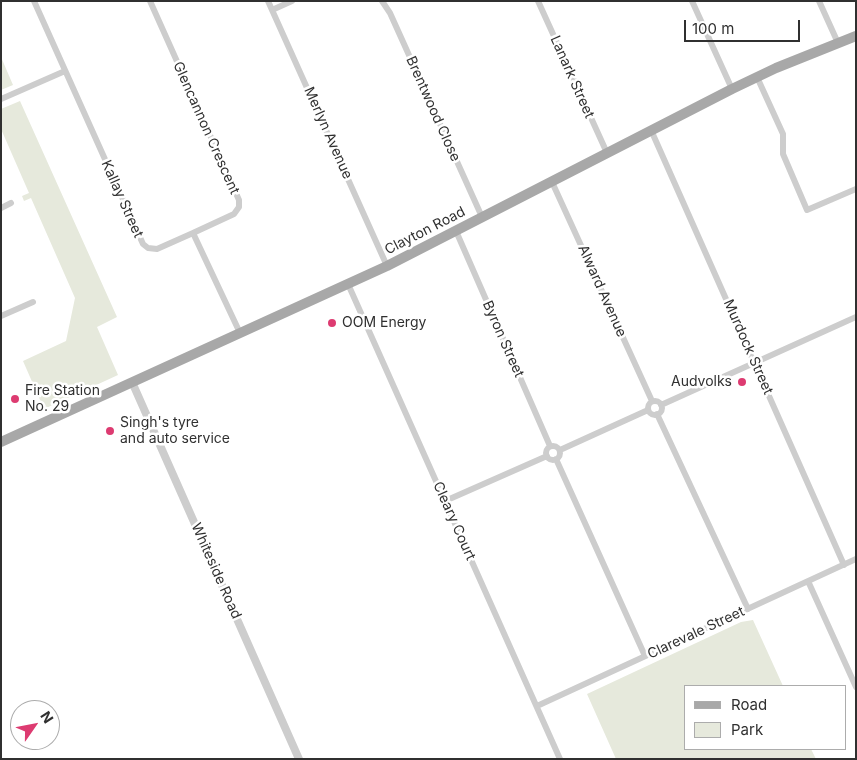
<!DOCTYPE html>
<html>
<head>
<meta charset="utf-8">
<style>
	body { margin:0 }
	#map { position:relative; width:857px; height:760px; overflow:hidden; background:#fff; font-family:Inter,sans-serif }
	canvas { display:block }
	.frame { position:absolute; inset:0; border:2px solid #303030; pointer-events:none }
	.legend { position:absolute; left:684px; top:685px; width:162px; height:65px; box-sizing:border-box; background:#fff; border:1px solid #acacac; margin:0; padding:6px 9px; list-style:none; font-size:15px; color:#303030 }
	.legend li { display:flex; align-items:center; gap:10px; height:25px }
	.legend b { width:25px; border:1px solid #acacac }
	.north { position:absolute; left:10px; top:700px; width:50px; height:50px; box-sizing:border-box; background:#fff; border:1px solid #acacac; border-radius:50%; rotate:57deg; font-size:14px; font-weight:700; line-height:20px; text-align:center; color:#303030 }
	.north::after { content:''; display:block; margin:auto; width:18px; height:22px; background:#dd3b71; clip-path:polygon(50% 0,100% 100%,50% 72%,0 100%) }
	.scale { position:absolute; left:684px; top:20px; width:116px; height:22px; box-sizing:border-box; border:2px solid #303030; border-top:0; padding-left:6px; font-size:15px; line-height:18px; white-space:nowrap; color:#303030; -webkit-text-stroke:4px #fff; paint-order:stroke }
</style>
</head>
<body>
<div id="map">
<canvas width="857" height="760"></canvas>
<div class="frame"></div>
<ul class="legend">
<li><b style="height:6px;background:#a8a8a8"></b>Road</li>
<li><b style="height:14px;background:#e6e9dc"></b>Park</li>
</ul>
<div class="north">N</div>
<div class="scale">100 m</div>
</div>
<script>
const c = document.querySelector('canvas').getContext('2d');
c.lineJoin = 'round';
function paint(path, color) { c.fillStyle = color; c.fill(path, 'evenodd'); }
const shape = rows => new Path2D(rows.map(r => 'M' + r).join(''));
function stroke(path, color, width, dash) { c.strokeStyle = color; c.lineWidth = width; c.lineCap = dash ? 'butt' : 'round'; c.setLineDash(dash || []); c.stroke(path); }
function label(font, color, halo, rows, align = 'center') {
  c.font = font + ' Inter,sans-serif'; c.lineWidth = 5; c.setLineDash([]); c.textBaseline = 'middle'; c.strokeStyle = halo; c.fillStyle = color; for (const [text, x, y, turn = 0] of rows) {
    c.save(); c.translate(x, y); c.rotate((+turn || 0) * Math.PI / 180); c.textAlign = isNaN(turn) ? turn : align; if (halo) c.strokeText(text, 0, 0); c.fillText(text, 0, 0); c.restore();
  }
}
paint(shape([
	[1,57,13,85,1,90],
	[20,101,117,317,97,327,118,375,44,409,23,361,66,341,75,298,31,198,24,201,22,196,29,193,1,129,1,109],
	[753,620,783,686,686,686,686,749,811,749,816,759,616,759,587,694,741,622]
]), '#e6e9dc');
stroke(shape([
	[34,1,143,244,148,248,157,249,193,233,240,333],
	[150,1,239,200,239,207,234,214,193,233],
	[268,1,387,266],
	[382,1,390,13,482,217],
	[538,1,607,153],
	[692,1,732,89],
	[819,1,838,43],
	[272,10,292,1],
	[757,77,783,134,783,154,807,210,856,189],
	[1,99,65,71],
	[651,130,844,565],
	[552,182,652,401],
	[1,208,11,203],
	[456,231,550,446],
	[348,284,560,759],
	[1,316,33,302],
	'648 408a7 7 0 1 1 14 0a7 7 0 1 1-14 0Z',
	[661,405,856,317],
	[657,414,748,609],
	'546 453a7 7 0 1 1 14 0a7 7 0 1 1-14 0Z',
	[560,450,648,410],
	[556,459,645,656],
	[445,501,547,456],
	[808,581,856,687],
	[537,706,856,559]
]), '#cdcdcd', 6);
stroke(shape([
	[132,382,299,759]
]), '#cdcdcd', 8);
stroke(shape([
	[1,442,387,266,732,89,776,68,856,36]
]), '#a8a8a8', 10);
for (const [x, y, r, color] of [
	[332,323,5,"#dd3b71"],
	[742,382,5,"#dd3b71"],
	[15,399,5,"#dd3b71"],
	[110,431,5,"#dd3b71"]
]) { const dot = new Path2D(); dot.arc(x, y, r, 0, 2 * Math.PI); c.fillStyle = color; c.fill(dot); stroke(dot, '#fff', 2); }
label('14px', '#303030', '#fff', [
	["Lanark Street",572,77,66],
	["Brentwood Close",433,109,66],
	["Glencannon Crescent",206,128,66],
	["Merlyn Avenue",328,133,66],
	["Kallay Street",122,199,66],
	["Clayton Road",425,231,-27],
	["Alward Avenue",602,291,66],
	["Byron Street",503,339,66],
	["Murdock Street",748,347,66],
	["Cleary Court",454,521,66],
	["Whiteside Road",216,571,66],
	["Clarevale Street",696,633,-25]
]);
label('14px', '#303030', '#fff', [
	["OOM Energy",342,323],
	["Audvolks",732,382,"right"],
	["Fire Station",25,391],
	["No. 29",25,407],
	["Singh's tyre",120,423],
	["and auto service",120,439]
], 'left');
</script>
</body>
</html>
